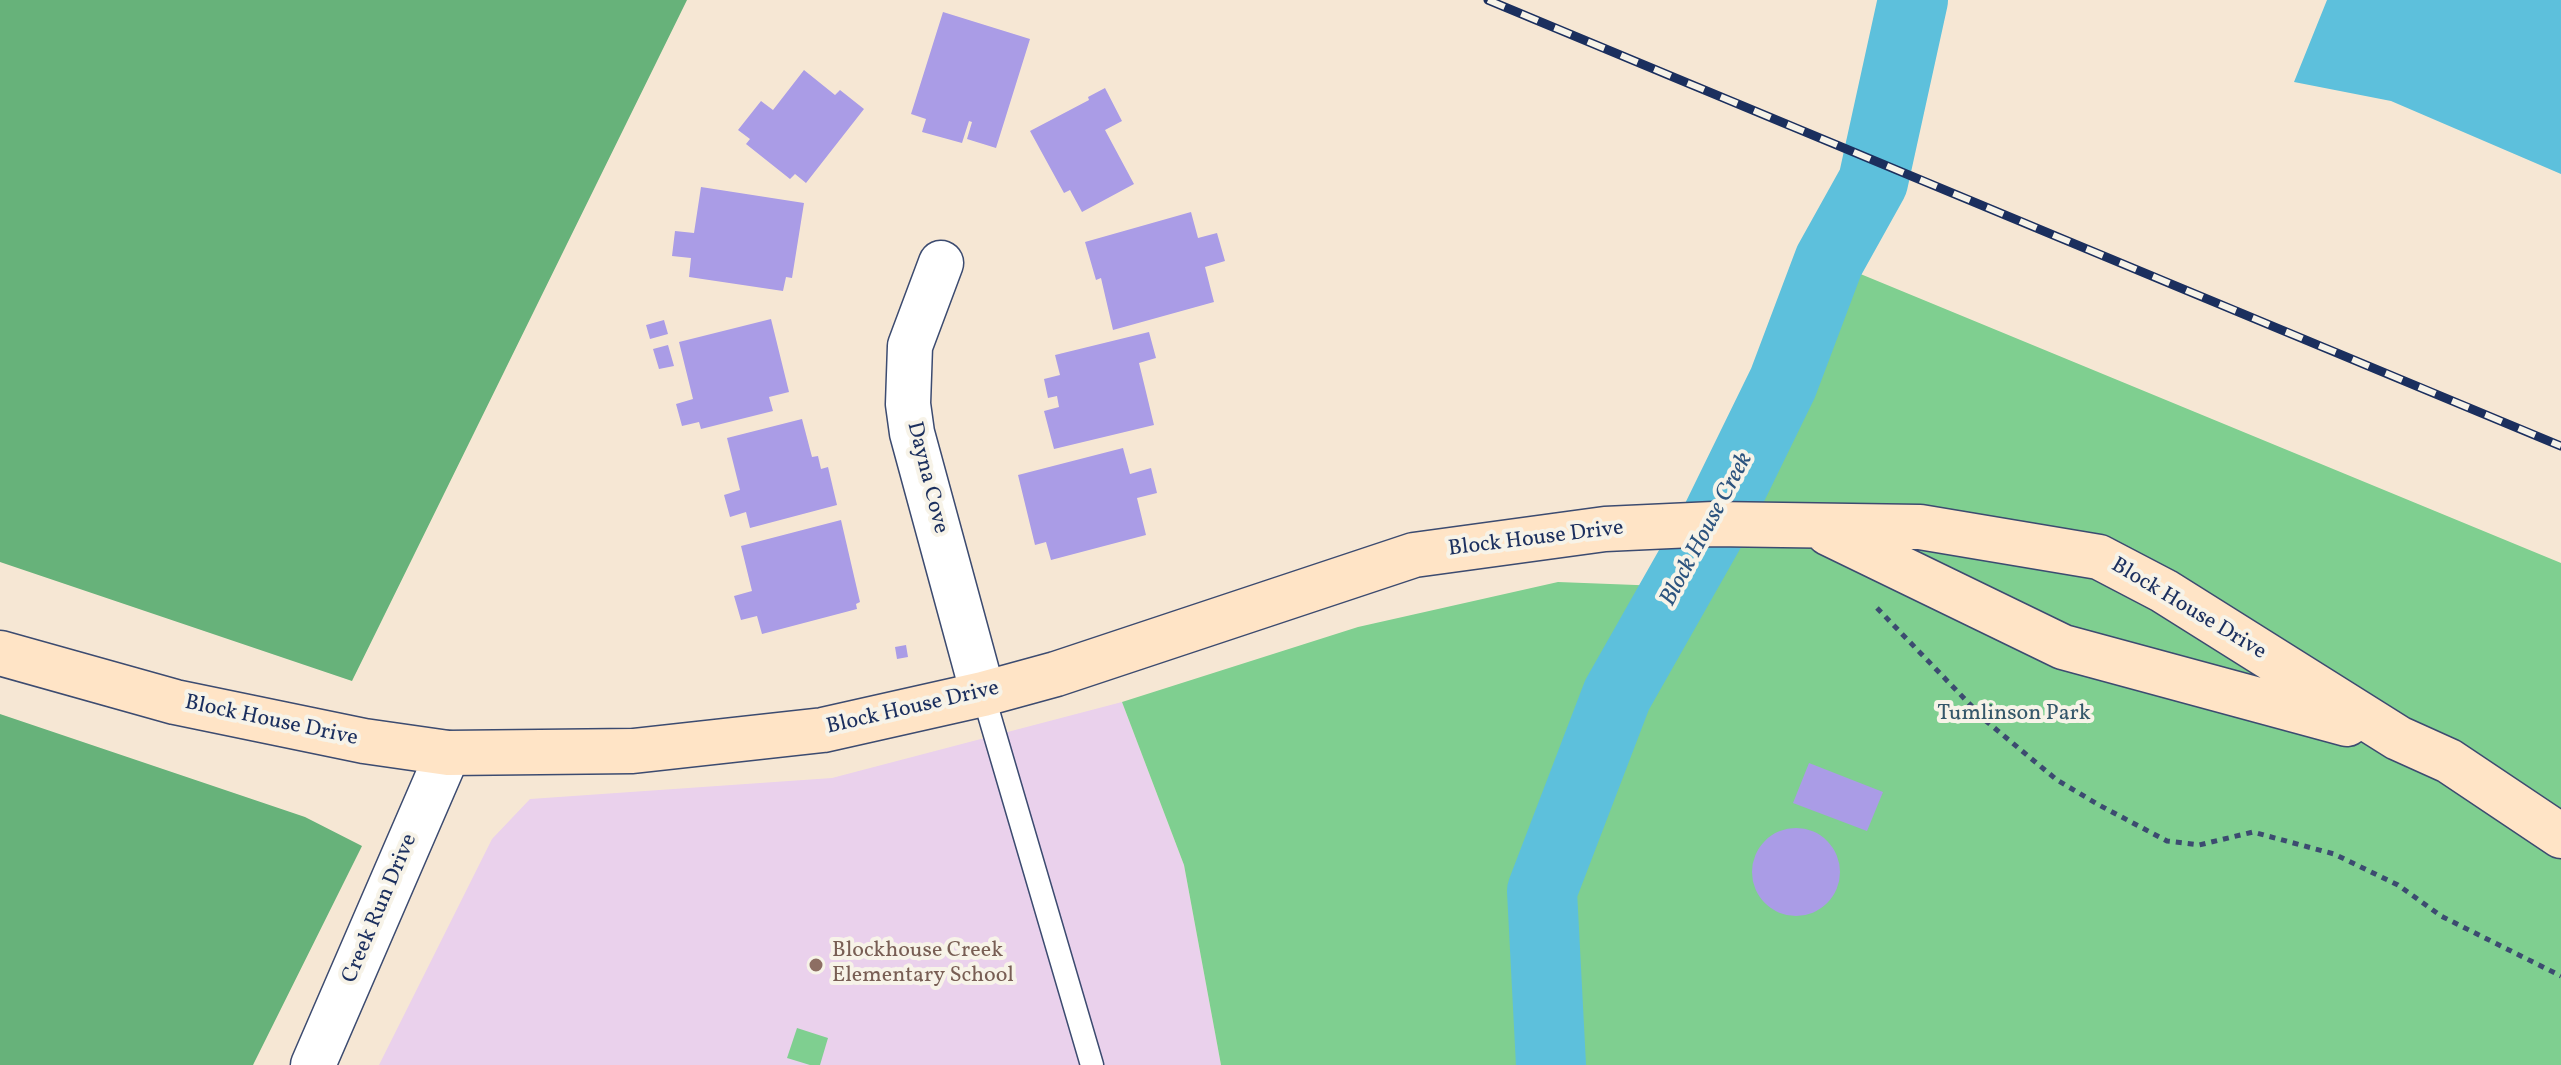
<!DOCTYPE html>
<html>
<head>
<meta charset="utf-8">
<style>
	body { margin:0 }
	canvas { display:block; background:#f6e7d4 }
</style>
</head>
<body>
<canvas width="2561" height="1065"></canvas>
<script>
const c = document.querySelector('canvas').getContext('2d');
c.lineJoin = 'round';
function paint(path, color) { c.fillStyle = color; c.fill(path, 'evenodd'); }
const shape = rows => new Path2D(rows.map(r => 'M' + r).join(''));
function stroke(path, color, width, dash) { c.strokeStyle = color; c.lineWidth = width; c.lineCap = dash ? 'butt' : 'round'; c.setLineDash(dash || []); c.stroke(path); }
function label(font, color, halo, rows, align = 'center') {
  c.font = font + ' Vollkorn,serif'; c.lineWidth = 8; c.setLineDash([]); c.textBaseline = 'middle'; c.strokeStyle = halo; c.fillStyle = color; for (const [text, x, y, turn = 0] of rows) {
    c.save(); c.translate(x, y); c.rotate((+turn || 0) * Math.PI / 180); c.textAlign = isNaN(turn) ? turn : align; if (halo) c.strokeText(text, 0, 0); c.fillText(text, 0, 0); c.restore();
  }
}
paint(shape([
	[1122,702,1184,865,1221,1065,379,1065,492,839,530,799,832,778]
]), '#ead1ec');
paint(shape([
	[1829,261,2561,563,2561,1065,1221,1065,1184,865,1122,702,1358,627,1558,582,1688,587,1783,383],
	[797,1028,828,1038,820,1065,810,1065,787,1058]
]), '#7fcf90');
paint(shape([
	[0,0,687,0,352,681,0,562],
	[0,714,305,817,362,846,253,1065,0,1065]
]), '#67b27a');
paint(shape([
	[2327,0,2561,0,2561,174,2391,101,2294,82]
]), '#5dc0dc');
stroke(shape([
	[1551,1065,1542,891,1617,695,1714,524,1783,383,1829,261,1873,182,1913,0]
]), '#5dc0dc', 70);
paint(shape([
	[943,12,1030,39,996,148,967,139,972,122,969,121,962,143,922,132,926,119,911,114],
	[804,70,835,95,840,90,864,109,806,183,795,174,790,179,746,144,750,139,738,130,761,101,773,110],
	[1105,88,1122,121,1105,130,1134,184,1082,212,1070,190,1064,193,1030,131,1089,100,1088,97],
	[701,187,804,203,792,278,786,277,783,291,689,277,691,258,672,256,675,231,694,233],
	[1191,212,1198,238,1217,233,1225,261,1205,267,1214,302,1113,330,1101,278,1096,280,1085,242],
	[771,319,789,392,769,397,773,411,701,429,699,422,682,426,676,404,693,399,679,342],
	[664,320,668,334,650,339,646,325],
	[1149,332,1156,358,1139,363,1154,425,1054,449,1044,411,1059,407,1057,396,1048,398,1044,379,1060,375,1055,355],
	[668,345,674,366,659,369,653,349],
	[802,419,812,457,818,456,821,469,828,467,837,505,750,528,746,512,730,517,724,495,740,490,727,438],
	[1123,448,1130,474,1151,468,1157,493,1137,498,1146,535,1051,560,1046,542,1035,545,1018,475],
	[841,520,860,602,856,604,857,609,762,634,757,616,741,620,734,596,752,591,741,546],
	[906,645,908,657,897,659,895,647],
	[1809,763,1883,792,1867,831,1793,803],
	'1752 872a44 44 0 1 1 88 0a44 44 0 1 1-88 0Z'
]), '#aa9ce6');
const lane = shape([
	[983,694,1092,1065]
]);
const street = shape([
	[941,263,910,346,908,404,912,433,983,694],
	[313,1065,448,753]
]);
const secondary = shape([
	[1828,533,2063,647,2347,724],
	[0,653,175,702,364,741,448,753,633,751,823,730,983,694,1056,674,1414,555,1605,529,1714,524,1920,527,2099,557,2164,591,2398,738,2449,761,2561,836]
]);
stroke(lane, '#3c4b70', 25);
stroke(street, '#3c4b70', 47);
stroke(secondary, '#3c4b70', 47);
stroke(shape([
	[1877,608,1986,721,2057,780,2099,805,2167,841,2199,845,2253,832,2334,854,2398,885,2441,916,2561,976]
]), '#3c4b70', 5, [6, 6]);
stroke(lane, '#fff', 22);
stroke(street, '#fff', 44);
stroke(secondary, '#ffe4c6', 44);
const rail = shape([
	[1488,0,2561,446]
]);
stroke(rail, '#1b2f5e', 9);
stroke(rail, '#f7f3e8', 6, [18]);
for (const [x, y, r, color] of [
	[816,965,8,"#8d6e63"]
]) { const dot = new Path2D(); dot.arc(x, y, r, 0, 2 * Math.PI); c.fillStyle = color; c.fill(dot); stroke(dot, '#f7f3e8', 3); }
label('22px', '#1b2f5e', '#f7f3e8', [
	["Dayna Cove",926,478,76],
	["Block House Drive",1536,540,-7],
	["Block House Drive",2188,610,31],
	["Block House Drive",913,709,-13],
	["Block House Drive",271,722,12],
	["Creek Run Drive",381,909,-67]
]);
label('22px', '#34576a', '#f7f3e8', [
	["Tumlinson Park",2014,715]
]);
label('22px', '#785e54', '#f7f3e8', [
	["Blockhouse Creek",832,952],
	["Elementary School",832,977]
], 'left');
label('italic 24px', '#2c537e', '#f7f3e8', [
	["Block House Creek",1708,530,-62]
]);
</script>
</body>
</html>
